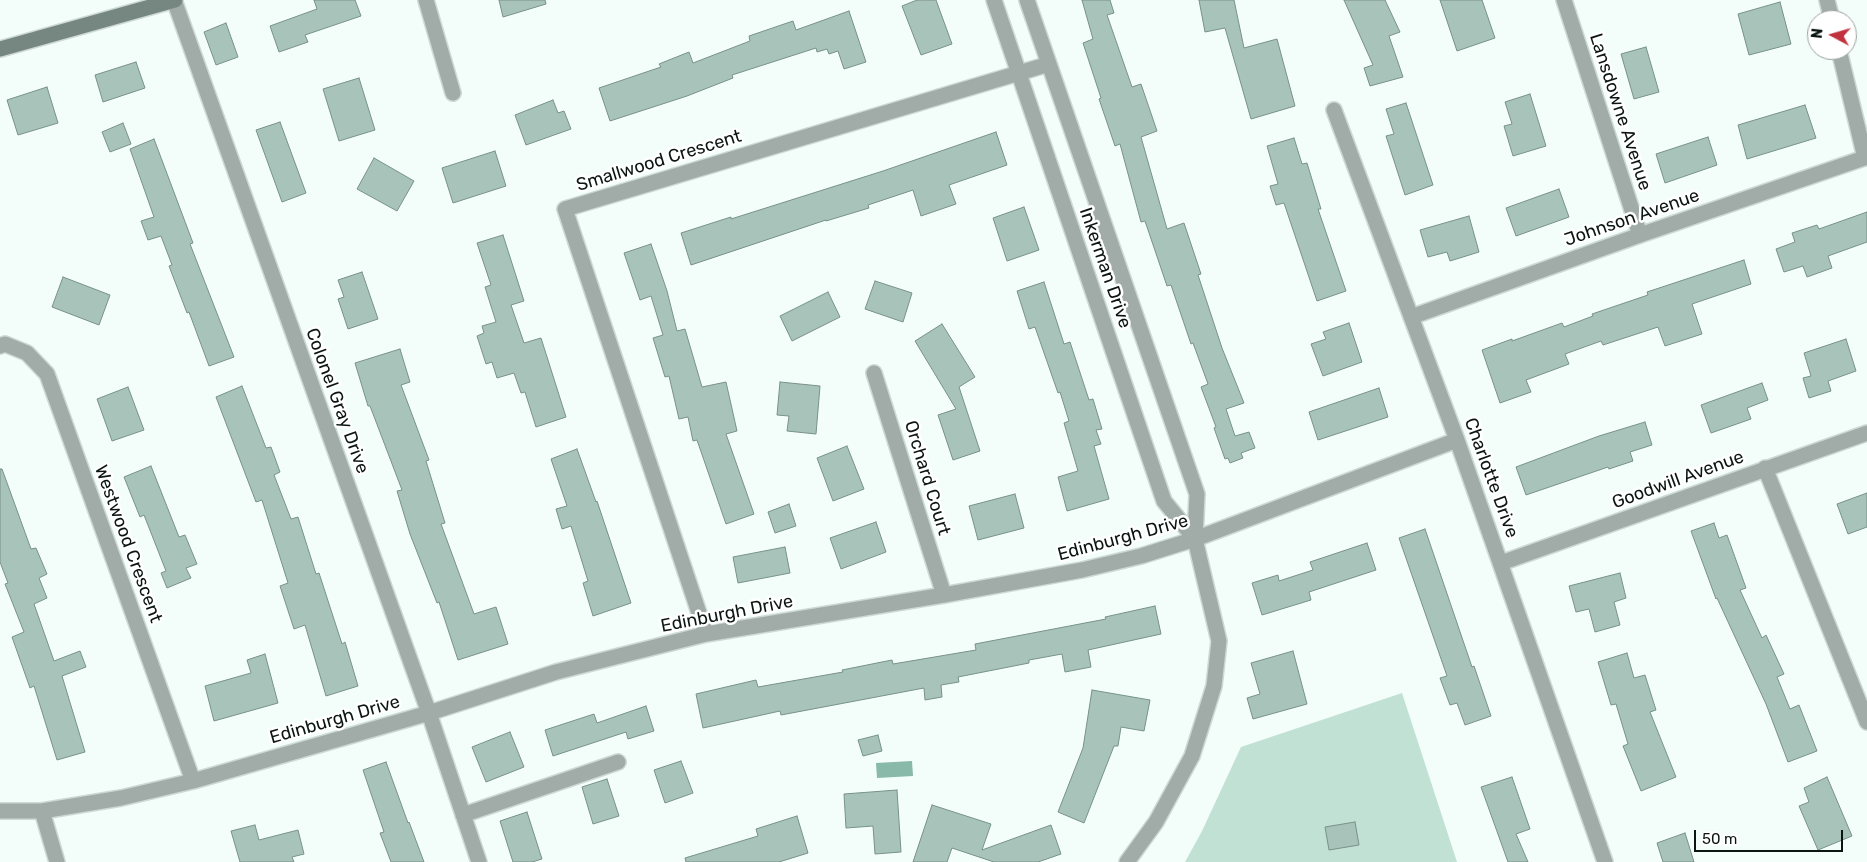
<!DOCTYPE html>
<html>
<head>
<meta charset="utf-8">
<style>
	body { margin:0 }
	#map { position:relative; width:1867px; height:862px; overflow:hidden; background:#f3fefa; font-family:Rubik,sans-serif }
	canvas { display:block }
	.north { position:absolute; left:1807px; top:10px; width:50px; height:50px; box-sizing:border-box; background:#fff; border:1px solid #9da1a0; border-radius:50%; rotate:276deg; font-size:14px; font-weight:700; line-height:20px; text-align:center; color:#0b1512 }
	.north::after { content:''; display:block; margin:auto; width:18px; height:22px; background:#c2323e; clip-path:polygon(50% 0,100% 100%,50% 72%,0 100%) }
	.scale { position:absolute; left:1694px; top:830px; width:149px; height:22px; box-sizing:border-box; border:2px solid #0b1512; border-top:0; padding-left:6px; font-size:15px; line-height:18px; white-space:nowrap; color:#0b1512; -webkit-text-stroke:4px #fff; paint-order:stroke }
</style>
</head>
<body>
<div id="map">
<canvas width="1867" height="862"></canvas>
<div class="north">N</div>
<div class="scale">50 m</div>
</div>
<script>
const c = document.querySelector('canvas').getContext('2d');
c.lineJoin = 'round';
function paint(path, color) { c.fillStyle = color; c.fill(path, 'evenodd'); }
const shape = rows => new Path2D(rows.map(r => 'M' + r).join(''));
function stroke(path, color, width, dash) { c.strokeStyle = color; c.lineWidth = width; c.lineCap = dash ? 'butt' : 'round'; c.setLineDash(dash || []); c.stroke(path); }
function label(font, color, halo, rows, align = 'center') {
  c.font = font + ' Rubik,sans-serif'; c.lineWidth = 5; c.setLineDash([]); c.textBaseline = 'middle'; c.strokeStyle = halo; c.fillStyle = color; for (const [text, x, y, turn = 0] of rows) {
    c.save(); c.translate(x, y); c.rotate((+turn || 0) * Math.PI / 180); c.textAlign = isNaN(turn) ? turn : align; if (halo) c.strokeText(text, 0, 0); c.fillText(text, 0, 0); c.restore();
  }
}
paint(shape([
	[1402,693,1457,862,1185,862,1202,831,1241,747]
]), '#c2e1d5');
paint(shape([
	[912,761,913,776,877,778,876,763]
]), '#89b9a8');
const building = shape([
	[314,0,355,0,361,16,305,35,308,42,279,52,270,26,317,9,314,0],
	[499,0,545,0,546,4,503,17,499,0],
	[917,0,936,0,952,44,921,55,902,6,917,0],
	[1082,0,1110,0,1114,13,1107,15,1132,87,1141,84,1157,131,1141,137,1167,229,1184,223,1201,274,1198,275,1222,348,1244,403,1226,409,1235,436,1249,432,1255,448,1241,453,1243,458,1230,463,1228,458,1225,459,1214,428,1216,427,1201,387,1208,384,1193,343,1191,344,1171,285,1167,286,1145,221,1141,222,1120,144,1115,146,1099,99,1101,98,1083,43,1093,39,1082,0],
	[1199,0,1234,0,1244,48,1277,39,1295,106,1251,119,1225,28,1205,32,1199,0],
	[1344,0,1385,0,1400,32,1389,36,1403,77,1370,86,1364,68,1373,65,1344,0],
	[1440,0,1482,0,1495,38,1457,51,1440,0],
	[1780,2,1791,44,1749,55,1738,14,1780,2],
	[849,11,866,62,844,69,838,51,829,54,827,49,817,52,816,48,732,75,733,78,687,96,610,121,599,88,661,67,659,64,689,52,693,63,750,41,749,36,793,21,796,30,849,11],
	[226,23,238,57,216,65,204,32,226,23],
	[1646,47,1659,92,1634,99,1621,54,1646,47],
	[136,62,145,88,103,102,95,75,136,62],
	[359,78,375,130,339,141,323,89,359,78],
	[47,87,58,123,18,135,7,100,47,87],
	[1530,94,1546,146,1513,156,1504,126,1512,124,1505,102,1530,94],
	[553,100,558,113,564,111,571,129,526,145,515,115,553,100],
	[1406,103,1433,185,1405,195,1386,136,1394,134,1386,109,1406,103],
	[1805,105,1816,138,1747,159,1738,125,1805,105],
	[280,122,306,193,282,202,256,130,280,122],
	[123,123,131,144,110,152,102,132,123,123],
	[996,132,1007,165,949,185,956,204,921,216,913,190,868,205,869,208,826,221,826,220,691,265,681,233,731,217,731,219,883,171,996,132],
	[1708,137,1717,165,1665,183,1656,154,1708,137],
	[1294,138,1302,164,1307,163,1321,209,1318,209,1346,291,1317,301,1284,203,1276,205,1270,186,1278,184,1267,146,1294,138],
	[154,139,193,243,190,244,234,357,209,366,189,312,187,313,169,266,172,265,161,236,148,240,141,221,154,217,130,149,154,139],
	[495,151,506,186,453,203,442,168,495,151],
	[374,158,414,181,397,211,357,189,374,158],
	[1559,189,1569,217,1516,236,1506,208,1559,189],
	[1024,207,1039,250,1007,261,993,218,1024,207],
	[1867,212,1867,242,1828,256,1832,268,1807,277,1803,266,1784,272,1776,249,1795,242,1792,233,1817,225,1819,229,1867,212],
	[1469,216,1479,252,1450,261,1447,252,1428,257,1420,230,1469,216],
	[503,235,524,301,511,305,524,343,541,338,566,417,536,427,525,392,521,393,514,373,497,378,492,362,486,364,477,336,484,333,482,326,496,322,485,287,491,285,477,243,503,235],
	[651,244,667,291,677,331,685,329,702,387,726,382,737,431,726,434,754,514,726,524,697,440,693,441,688,417,679,419,669,376,665,377,653,338,663,335,651,296,640,300,624,253,651,244],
	[1744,260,1751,284,1692,304,1702,334,1665,346,1658,327,1603,345,1601,341,1565,354,1569,364,1526,380,1531,392,1500,403,1482,350,1512,339,1512,341,1562,323,1564,327,1593,316,1592,314,1648,295,1647,292,1744,260],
	[362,272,378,319,348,329,338,299,344,297,338,280,362,272],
	[63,277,110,295,99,325,52,307,63,277],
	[875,281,912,293,903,322,865,309,875,281],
	[1044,282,1064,344,1070,342,1089,400,1093,399,1102,429,1096,430,1101,444,1094,446,1109,499,1067,511,1058,477,1078,471,1064,423,1069,421,1060,392,1058,393,1035,327,1029,329,1017,291,1044,282],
	[828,292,840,317,792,341,780,316,828,292],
	[1349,323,1362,362,1323,376,1311,344,1326,339,1323,332,1349,323],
	[942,324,975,377,959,387,980,451,953,460,938,415,956,409,915,341,942,324],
	[1846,339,1856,371,1828,381,1831,391,1809,398,1803,378,1811,376,1804,353,1846,339],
	[400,349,410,382,401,385,429,460,426,461,445,523,441,524,474,614,496,607,508,644,458,660,439,602,437,603,410,534,397,491,402,490,370,406,368,406,355,363,400,349],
	[780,382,820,386,816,434,787,431,789,416,777,415,780,382],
	[1762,383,1768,400,1747,408,1751,419,1711,433,1701,405,1762,383],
	[242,386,266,448,271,447,280,472,274,475,291,519,298,517,316,574,319,573,342,644,345,642,358,686,326,696,305,625,294,629,280,586,288,583,262,500,256,502,216,397,242,386],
	[128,387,144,430,112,441,97,399,128,387],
	[1379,388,1388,417,1318,440,1309,412,1379,388],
	[1645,422,1652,445,1630,452,1633,461,1609,469,1608,467,1526,495,1516,467,1599,436,1645,422],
	[847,446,864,489,833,501,817,458,847,446],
	[577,449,596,502,597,501,631,603,593,616,583,583,588,581,571,526,562,529,556,509,567,506,551,459,577,449],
	[151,466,179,537,185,535,197,564,186,568,191,578,167,588,161,573,166,571,144,515,140,517,124,477,151,466],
	[0,469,2,469,31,549,36,548,47,574,39,578,47,598,34,604,54,661,80,651,86,667,62,676,85,752,57,760,34,686,30,688,12,637,24,632,5,584,8,583,0,562,0,469],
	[1867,493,1867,527,1848,534,1837,504,1867,493],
	[1015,494,1024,528,978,540,969,506,1015,494],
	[789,504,796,526,775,533,768,512,789,504],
	[876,522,886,552,841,569,830,538,876,522],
	[1714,523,1719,538,1727,535,1746,588,1740,590,1762,638,1766,635,1784,674,1777,677,1790,709,1799,705,1817,751,1788,762,1766,704,1717,598,1716,599,1691,531,1714,523],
	[1425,529,1472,667,1474,666,1491,716,1465,725,1457,703,1450,705,1440,678,1447,676,1399,538,1425,529],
	[1367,543,1376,570,1309,592,1311,600,1262,615,1252,583,1278,575,1279,581,1313,570,1310,562,1367,543],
	[785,547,790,573,738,583,733,557,785,547],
	[1620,573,1626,598,1614,602,1620,625,1595,632,1589,609,1576,612,1569,586,1620,573],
	[1155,606,1161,634,1088,650,1091,667,1065,672,1062,654,1029,660,1029,663,958,677,959,682,941,685,942,697,925,700,924,688,781,715,780,711,703,728,696,694,756,680,758,687,843,672,842,670,892,660,893,664,976,650,975,644,1106,619,1105,617,1155,606],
	[1293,651,1307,704,1253,719,1247,698,1260,694,1251,663,1293,651],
	[1627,653,1634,678,1645,675,1656,710,1650,712,1676,777,1641,791,1623,746,1628,744,1616,704,1611,705,1598,662,1627,653],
	[265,654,278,703,214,721,205,686,251,673,247,660,265,654],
	[1092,690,1150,700,1144,731,1121,727,1118,746,1114,746,1084,823,1058,812,1083,748,1092,690],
	[646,706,654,731,628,739,626,732,553,756,545,730,594,714,597,723,646,706],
	[510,732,524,767,486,782,472,747,510,732],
	[878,735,882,751,863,756,858,740,878,735],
	[681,761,693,793,665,803,654,770,681,761],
	[386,762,408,823,409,822,424,862,391,862,380,833,384,832,363,770,386,762],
	[1512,777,1530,829,1516,834,1528,862,1508,862,1481,787,1512,777],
	[1827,777,1852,836,1818,850,1799,806,1809,802,1804,788,1827,777],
	[607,779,619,816,593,824,582,787,607,779],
	[897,790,901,852,875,854,873,826,846,828,844,794,897,790],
	[932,805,991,824,982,850,1051,825,1061,854,1038,862,994,862,952,848,947,862,913,862,932,805],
	[527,812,542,859,532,862,513,862,500,821,527,812],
	[797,816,808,853,779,862,686,862,685,858,758,836,756,829,797,816],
	[1355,822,1359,845,1329,850,1325,827,1355,822],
	[255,825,259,840,298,830,304,854,292,857,294,862,240,862,231,831,255,825],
	[1685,833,1694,862,1663,862,1657,843,1685,833]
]);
paint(building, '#a8c3b9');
stroke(building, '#789289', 1);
const street = shape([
	[174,0,429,713,479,862],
	[426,0,453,93],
	[994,0,1164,501,1195,539],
	[1027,0,1197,494,1195,539,1219,641,1214,686,1192,756,1156,822,1127,862],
	[1564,0,1640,235],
	[1827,0,1832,20],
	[1839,50,1865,158],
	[1334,110,1457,440,1605,862],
	[1411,317,1640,235,1867,157],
	[0,346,5,344,27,353,47,374,193,781],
	[874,373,944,595],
	[1765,468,1867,722],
	[1501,563,1867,433],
	[706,634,565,209,1049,64],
	[0,811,42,811,121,798,193,781,429,713,556,672,706,634,944,595,1082,570,1141,556,1195,539,1457,440],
	[42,811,57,862],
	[463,815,618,762]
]);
const secondary = shape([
	[0,49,175,0]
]);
stroke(street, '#ced9d5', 18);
stroke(secondary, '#ced9d5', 18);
stroke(street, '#a1aca8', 15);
stroke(secondary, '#758780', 15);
label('18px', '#0b1512', '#fff', [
	["Lansdowne Avenue",1620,112,72],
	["Smallwood Crescent",659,161,-17],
	["Johnson Avenue",1632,218,-19],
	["Inkerman Drive",1105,268,71],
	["Colonel Gray Drive",337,401,70],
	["Orchard Court",927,478,73],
	["Charlotte Drive",1491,478,70],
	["Goodwill Avenue",1678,480,-20],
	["Edinburgh Drive",1123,538,-15],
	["Westwood Crescent",128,544,70],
	["Edinburgh Drive",727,614,-11],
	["Edinburgh Drive",335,720,-16]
]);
</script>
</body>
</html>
